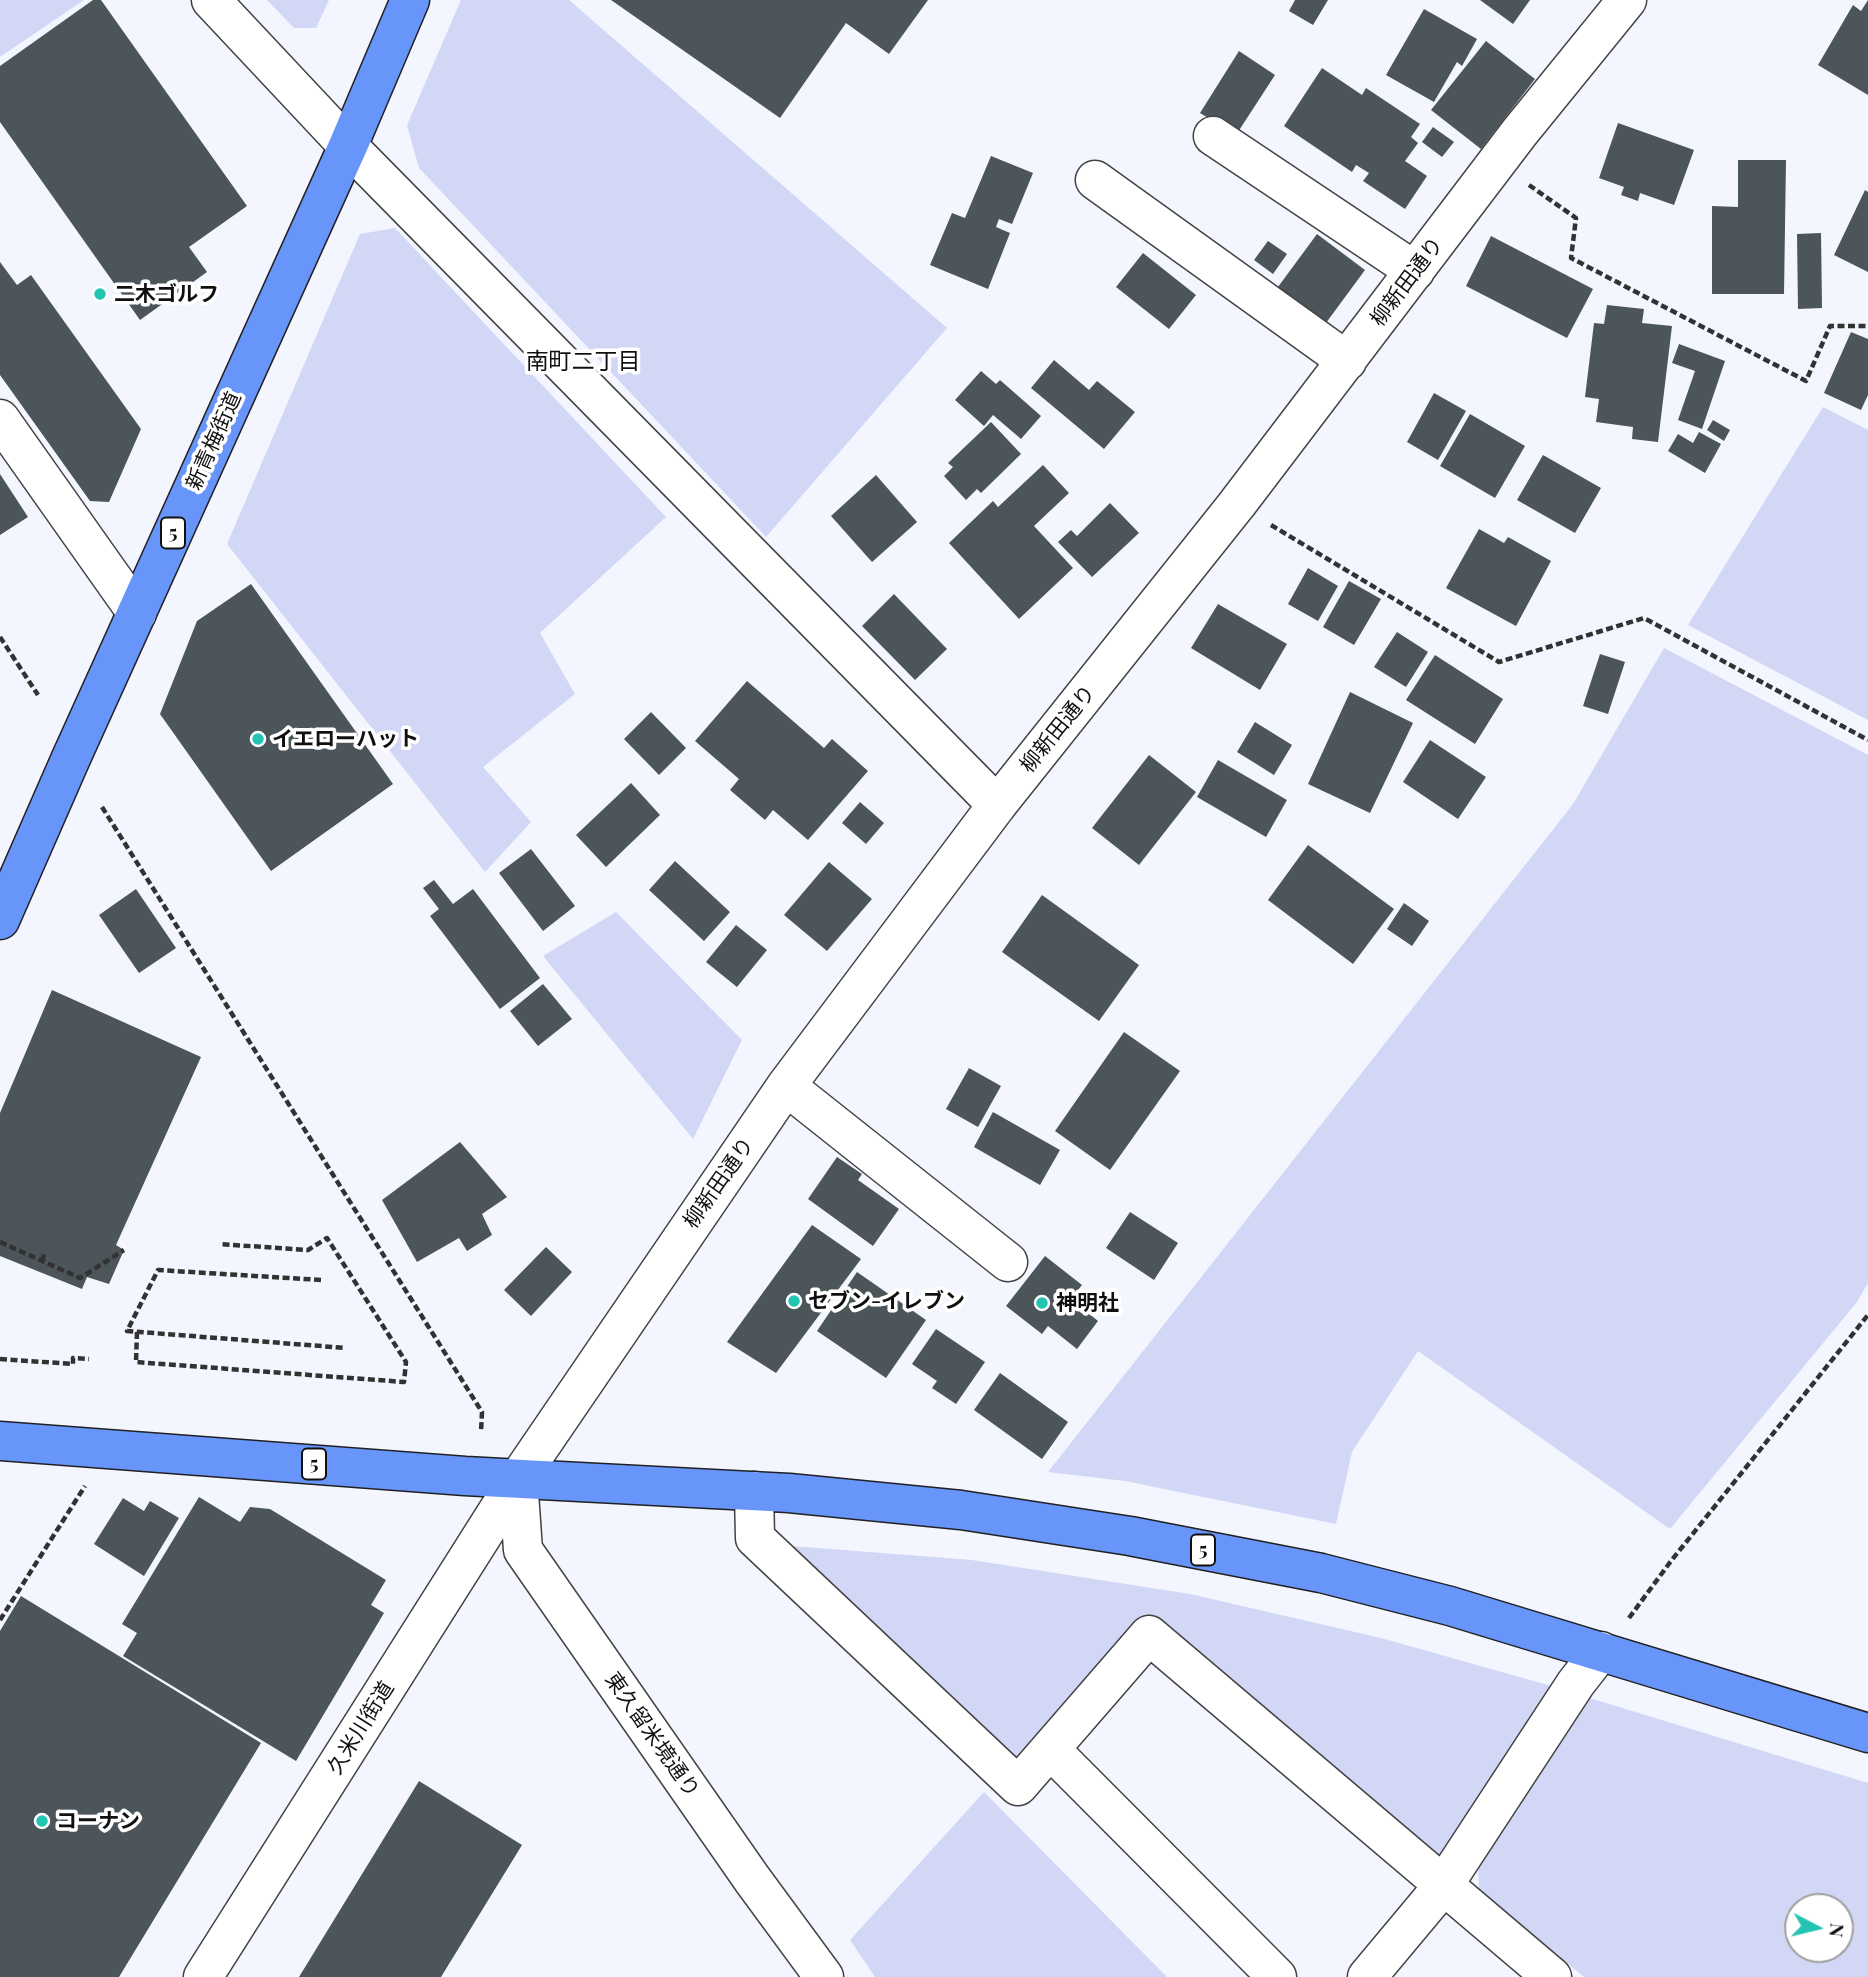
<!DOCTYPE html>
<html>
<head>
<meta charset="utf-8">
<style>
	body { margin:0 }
	#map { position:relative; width:1868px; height:1977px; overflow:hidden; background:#f3f6ff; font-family:"Playfair Display",serif }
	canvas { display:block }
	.north { position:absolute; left:1784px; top:1893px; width:70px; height:70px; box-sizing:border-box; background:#fff; border:2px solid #9f9f9f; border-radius:50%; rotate:97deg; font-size:19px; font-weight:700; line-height:28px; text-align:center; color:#101010 }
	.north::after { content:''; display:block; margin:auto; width:24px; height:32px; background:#24c4b2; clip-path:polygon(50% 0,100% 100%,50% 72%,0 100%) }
</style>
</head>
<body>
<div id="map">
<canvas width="1868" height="1977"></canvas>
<div class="north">N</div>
</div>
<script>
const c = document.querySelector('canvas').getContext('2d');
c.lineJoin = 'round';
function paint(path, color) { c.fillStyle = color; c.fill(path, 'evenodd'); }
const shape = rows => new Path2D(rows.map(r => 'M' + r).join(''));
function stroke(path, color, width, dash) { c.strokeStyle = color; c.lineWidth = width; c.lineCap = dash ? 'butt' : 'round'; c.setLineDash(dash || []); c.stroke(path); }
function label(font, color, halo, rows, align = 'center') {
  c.font = font + ' "Playfair Display","Noto Sans JP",serif'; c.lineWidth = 7; c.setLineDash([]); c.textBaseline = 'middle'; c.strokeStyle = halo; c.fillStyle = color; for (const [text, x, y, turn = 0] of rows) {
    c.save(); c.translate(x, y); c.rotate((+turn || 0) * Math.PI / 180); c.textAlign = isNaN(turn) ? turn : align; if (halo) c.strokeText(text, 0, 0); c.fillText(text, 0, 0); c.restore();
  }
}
paint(shape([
	[0,0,84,0,0,57],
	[267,0,329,0,316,28,294,28],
	[461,0,569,0,947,328,766,537,419,168,407,125],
	[395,228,666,517,540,633,575,694,483,767,531,822,485,872,227,544,360,234],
	[1823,407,1868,430,1868,720,1688,625],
	[1664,648,1868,755,1868,1283,1857,1302,1670,1529,1418,1351,1352,1452,1336,1524,1125,1481,1048,1472,1573,804],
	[616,912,742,1040,693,1139,543,956],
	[779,1545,972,1560,1190,1594,1381,1638,1555,1687,1443,1863,1149,1623,1028,1758,1008,1756],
	[1583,1696,1868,1783,1868,1977,1584,1977,1479,1891,1478,1862],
	[1798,1907,1840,1907,1840,1949,1798,1949],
	[984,1792,1167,1977,875,1977,850,1940]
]), '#d2d7f6');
paint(shape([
	[93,0,101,0,247,206,189,247,207,272,140,320,0,122,0,66],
	[611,0,928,0,889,54,846,23,780,118],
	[1295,0,1328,0,1313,25,1289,11],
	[1480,0,1530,0,1513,24],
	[1868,0,1868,95,1818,65,1853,5,1861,11],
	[1424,9,1477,39,1462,66,1457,62,1434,102,1386,75],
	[1486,41,1535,79,1481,149,1431,110],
	[1239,51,1275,75,1236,135,1200,113],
	[1322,68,1362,95,1366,88,1420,124,1411,137,1418,143,1405,161,1427,176,1405,209,1363,181,1369,173,1356,165,1352,172,1284,126],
	[1618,123,1694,150,1674,205,1640,193,1638,201,1621,195,1624,187,1599,178],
	[1433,127,1454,142,1442,157,1422,142],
	[991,156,1033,173,1012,224,999,219,996,227,1010,233,988,289,930,265,952,213,965,218],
	[1738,160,1786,160,1784,294,1712,294,1712,206,1738,207],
	[1865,190,1868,192,1868,272,1834,255],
	[1821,233,1822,308,1798,309,1797,234],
	[1317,234,1365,270,1323,327,1275,291],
	[1491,236,1593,289,1567,338,1466,286],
	[1268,241,1287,254,1273,274,1254,260],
	[1143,253,1196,295,1169,329,1116,287],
	[0,262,17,285,31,275,141,429,109,502,90,501,0,375],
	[1607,305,1644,309,1642,323,1672,326,1658,442,1632,439,1633,427,1596,422,1599,399,1585,397,1594,323,1604,324],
	[1851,332,1868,339,1868,395,1861,410,1824,393],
	[1679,344,1725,361,1702,429,1678,420,1695,371,1672,363],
	[1054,360,1089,390,1097,381,1135,412,1104,449,1031,388],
	[981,371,996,384,1000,380,1041,416,1021,439,993,415,984,426,955,400],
	[1434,393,1466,411,1438,460,1407,442],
	[1470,414,1525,446,1495,498,1440,466],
	[1713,420,1730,430,1724,441,1707,430],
	[991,422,1021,454,981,493,977,489,966,500,944,476,953,467,948,463],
	[1699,432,1721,444,1705,473,1668,451,1678,434,1693,443],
	[1543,455,1601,488,1575,533,1517,500],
	[1043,465,1069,493,1034,526,1073,568,1019,619,949,543,993,501,998,507],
	[0,474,28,517,0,535],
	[876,475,917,522,872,562,831,516],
	[1110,503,1139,533,1092,577,1058,542,1071,530,1077,536],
	[1479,529,1504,543,1508,537,1551,561,1516,626,1446,588],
	[1308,568,1338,586,1318,621,1288,604],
	[1349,581,1381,599,1354,645,1323,627],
	[251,584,393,784,271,871,160,714,197,621],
	[894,594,947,649,915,680,862,626],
	[1218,604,1287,644,1260,690,1191,648],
	[1397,632,1428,652,1406,687,1374,667],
	[1600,654,1625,662,1608,714,1583,706],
	[1435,655,1503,699,1475,744,1406,700],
	[747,681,824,748,832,739,868,771,808,840,773,810,765,820,730,790,739,779,695,741],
	[1350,692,1413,723,1370,813,1308,784],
	[651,712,686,748,659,775,624,739],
	[1255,722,1292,745,1274,775,1237,752],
	[1430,740,1486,777,1458,819,1403,782],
	[1149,755,1196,792,1139,865,1092,828],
	[1218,760,1287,800,1266,837,1197,797],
	[631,783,660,815,606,867,576,835],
	[860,802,884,823,866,844,842,823],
	[1308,845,1394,909,1353,964,1268,900],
	[531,849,575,906,543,931,499,873],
	[675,861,730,912,704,941,649,890],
	[829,862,872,899,827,951,784,915],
	[434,880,453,904,473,889,540,978,500,1009,430,916,439,909,423,888],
	[136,889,176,948,139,973,99,915],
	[1042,895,1139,965,1099,1021,1002,952],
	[1404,903,1429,921,1412,946,1387,929],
	[736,925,767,950,737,987,706,962],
	[543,984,572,1019,538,1046,510,1011],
	[52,990,201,1057,116,1245,124,1250,109,1284,87,1277,82,1289,0,1256,0,1113],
	[1124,1032,1180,1071,1110,1170,1055,1131],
	[969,1068,1001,1086,978,1127,946,1109],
	[993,1112,1060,1150,1040,1185,974,1147],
	[460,1142,507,1197,482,1214,492,1235,467,1251,459,1238,417,1262,382,1200],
	[837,1157,862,1174,858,1180,899,1209,873,1246,808,1199],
	[1130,1212,1178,1243,1154,1280,1106,1248],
	[812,1225,861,1259,776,1373,727,1342],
	[546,1247,572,1272,531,1316,504,1290],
	[1045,1256,1082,1285,1071,1299,1098,1321,1077,1349,1048,1326,1042,1334,1006,1306],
	[857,1272,926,1320,886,1378,817,1331],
	[936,1329,985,1362,956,1404,932,1388,937,1381,912,1364],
	[1000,1373,1068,1422,1042,1459,974,1410],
	[199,1497,240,1522,250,1507,270,1509,386,1580,371,1605,384,1613,296,1761,123,1656,137,1633,122,1624],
	[123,1498,144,1511,150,1501,179,1518,144,1576,94,1544],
	[21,1596,261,1743,119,1977,0,1977,0,1631],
	[419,1781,522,1845,441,1977,299,1977]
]), '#4c5559');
const minor = shape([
	[211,0,348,146,997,805],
	[1213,136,1415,271],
	[1095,180,1347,361],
	[0,419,137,613],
	[786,1086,1008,1262],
	[518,1479,523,1550,752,1879,824,1977],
	[754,1491,755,1538,1018,1786,1149,1635,1552,1977],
	[1050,1749,1277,1977],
	[203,1977,518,1479,786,1086,997,805,1237,504,1519,133,1627,0],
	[1367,1977,1443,1886,1576,1683,1601,1651]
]);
const major = shape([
	[0,920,71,758,348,146,410,0],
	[0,1441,465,1476,789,1493,961,1510,1130,1536,1321,1573,1450,1606,1868,1733]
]);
stroke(minor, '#434343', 41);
stroke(major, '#212121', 41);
stroke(shape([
	[1529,185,1576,218,1571,258,1806,381,1830,326,1868,326],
	[1271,525,1499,662,1644,618,1868,740],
	[0,637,38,695],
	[102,807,482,1412,481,1432],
	[0,1242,80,1278,124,1250],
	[42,1261,45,1252],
	[321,1280,158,1270,127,1331,346,1348],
	[137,1332,136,1362,404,1382,406,1362,327,1238,308,1250,219,1244],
	[0,1359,73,1364,73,1358,89,1359],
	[1629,1618,1671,1561,1868,1315],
	[0,1620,85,1486]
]), '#323232', 4.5, [7, 3.5]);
stroke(minor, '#fff', 38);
stroke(major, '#6895fa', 38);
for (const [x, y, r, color] of [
	[100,294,7,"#24c4b2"],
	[258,739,7,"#24c4b2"],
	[794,1301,7,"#24c4b2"],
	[1042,1303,7,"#24c4b2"],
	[42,1821,7,"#24c4b2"]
]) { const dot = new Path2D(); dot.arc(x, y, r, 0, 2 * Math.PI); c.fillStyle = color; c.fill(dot); stroke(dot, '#fff', 2.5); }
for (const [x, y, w] of [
	[173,533,24],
	[314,1464,24],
	[1203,1550,24]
]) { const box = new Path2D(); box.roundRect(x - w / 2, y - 15.5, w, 31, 5); c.fillStyle = '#fff'; c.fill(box); stroke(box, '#101010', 2); }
label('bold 19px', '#101010', null, [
	["5",173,533],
	["5",314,1464],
	["5",1203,1550]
]);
label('21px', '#101010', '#fff', [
	["柳新田通り",1407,282,-53],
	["新青梅街道",214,441,-66],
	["柳新田通り",1058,729,-51],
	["柳新田通り",719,1183,-55],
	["久米川街道",361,1728,-58],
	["東久留米境通り",652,1735,55]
]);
label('bold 21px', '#101010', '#fff', [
	["二木ゴルフ",114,294],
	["イエローハット",272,739],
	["セブン-イレブン",808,1301],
	["神明社",1056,1303],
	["コーナン",56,1821]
], 'left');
label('23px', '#101010', '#fff', [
	["南町二丁目",583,362]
]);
</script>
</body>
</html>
